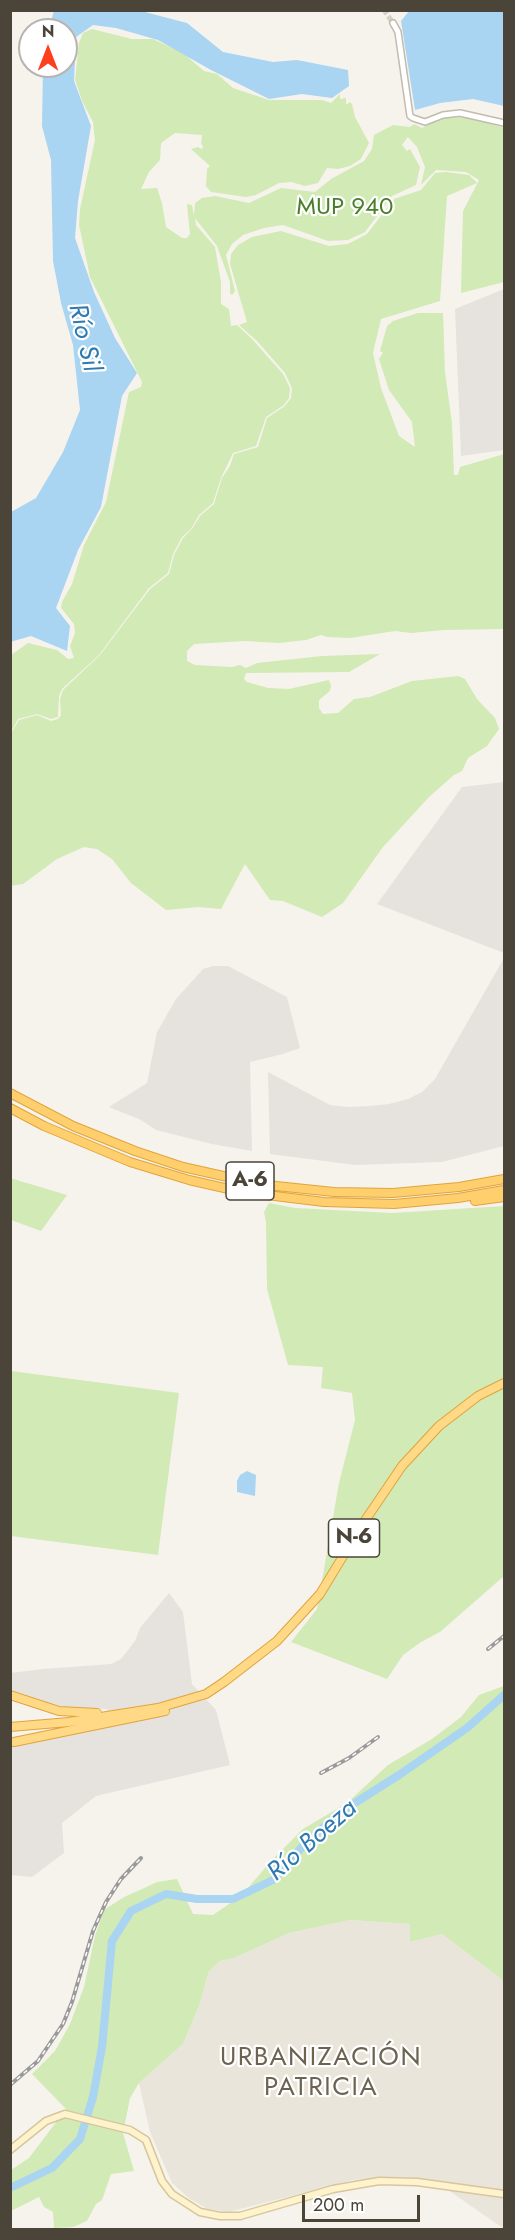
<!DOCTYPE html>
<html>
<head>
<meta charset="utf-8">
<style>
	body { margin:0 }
	#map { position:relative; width:515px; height:2240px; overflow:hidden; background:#f6f3ec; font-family:Jost,sans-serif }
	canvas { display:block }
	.frame { position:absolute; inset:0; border:12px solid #4b4439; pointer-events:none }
	.north { position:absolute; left:18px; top:18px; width:60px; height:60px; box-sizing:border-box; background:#fff; border:2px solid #b7b4b0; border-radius:50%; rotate:0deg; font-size:16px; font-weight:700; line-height:24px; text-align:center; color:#4b4439 }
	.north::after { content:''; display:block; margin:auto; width:21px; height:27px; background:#fc3f1d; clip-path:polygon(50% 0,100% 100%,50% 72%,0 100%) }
	.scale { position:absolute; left:302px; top:2195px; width:118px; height:27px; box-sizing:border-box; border:3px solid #4b4439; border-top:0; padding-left:8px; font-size:18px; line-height:21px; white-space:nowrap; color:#4b4439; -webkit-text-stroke:4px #fff; paint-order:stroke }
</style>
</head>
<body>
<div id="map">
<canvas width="515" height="2240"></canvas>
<div class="frame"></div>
<div class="north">N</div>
<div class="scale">200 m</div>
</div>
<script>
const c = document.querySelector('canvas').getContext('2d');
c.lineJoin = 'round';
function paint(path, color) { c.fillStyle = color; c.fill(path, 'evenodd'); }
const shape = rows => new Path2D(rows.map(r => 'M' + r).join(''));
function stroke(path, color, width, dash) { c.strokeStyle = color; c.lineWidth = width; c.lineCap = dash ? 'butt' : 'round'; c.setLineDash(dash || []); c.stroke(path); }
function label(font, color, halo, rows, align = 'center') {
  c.font = font + ' Jost,sans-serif'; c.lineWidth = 4.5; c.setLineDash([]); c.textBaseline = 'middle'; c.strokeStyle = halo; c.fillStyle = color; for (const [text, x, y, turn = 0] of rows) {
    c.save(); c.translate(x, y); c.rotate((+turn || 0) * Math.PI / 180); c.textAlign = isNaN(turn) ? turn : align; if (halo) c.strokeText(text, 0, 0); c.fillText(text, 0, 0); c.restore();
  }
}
paint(shape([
	[350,1920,410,1924,410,1942,442,1934,504,1981,504,2229,438,2183,407,2177,353,2180,229,2212,208,2209,190,2199,172,2183,150,2132,139,2083,183,2044,199,2006,209,1971,220,1961,234,1958,289,1933]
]), '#eae5da');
paint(shape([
	[504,289,504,450,461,456,455,309],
	[504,782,504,953,377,904,462,787],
	[504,958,504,1146,442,1162,355,1165,270,1154,268,1072,330,1105,349,1107,369,1106,389,1104,408,1099,422,1092,435,1079],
	[213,966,228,966,287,997,300,1048,283,1054,250,1062,252,1151,212,1144,156,1130,141,1120,109,1107,147,1083,157,1032,176,999,203,969],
	[169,1593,183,1612,192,1684,216,1710,230,1765,96,1796,62,1823,64,1853,32,1877,11,1875,11,1746,112,1726,107,1709,63,1707,11,1690,10,1673,43,1669,111,1664,121,1659,135,1641,140,1628]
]), '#e6e2dd');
paint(shape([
	[92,29,132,39,153,39,183,53,204,71,217,74,233,88,269,100,322,100,331,103,340,94,340,99,346,98,346,105,350,102,352,104,355,117,369,143,361,159,350,166,338,169,327,168,318,183,305,186,291,182,279,183,256,195,246,197,211,192,206,186,207,169,210,166,191,149,198,147,202,149,203,146,201,144,202,135,175,133,161,143,160,160,149,172,141,189,157,188,162,203,166,227,182,238,187,238,190,234,187,204,192,205,194,216,195,203,202,198,215,196,249,203,281,188,315,192,331,179,364,161,372,149,374,135,393,125,410,127,414,124,422,128,439,118,470,117,504,128,504,282,461,293,463,211,479,180,466,172,436,170,421,185,425,167,417,147,408,137,402,145,407,151,410,149,420,167,416,185,392,196,365,232,348,240,328,241,283,225,264,228,243,235,232,244,226,255,235,291,232,295,230,293,230,282,217,246,195,218,196,225,215,247,221,282,221,304,229,309,231,326,237,325,252,339,283,374,290,388,289,398,284,405,266,417,256,446,233,453,221,478,213,503,199,515,191,529,182,537,173,554,168,573,149,588,99,655,62,689,59,696,58,717,51,719,37,714,18,719,11,732,11,655,28,643,57,650,68,659,74,658,70,646,75,633,74,624,61,608,62,602,72,584,84,545,106,502,129,392,141,387,142,382,90,277,79,225,80,209,95,140,93,122,83,103,75,80,79,43,83,33],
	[446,172,469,175,477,183,447,196,440,301,381,319,373,353,381,388,399,436,415,447,412,422,389,390,379,359,383,353,380,351,387,326,393,321,418,313,443,313,445,372,452,423,454,475,458,475,460,467,504,454,504,629,444,630,411,633,395,631,350,638,327,637,321,635,306,640,279,643,245,641,194,644,187,651,187,661,195,665,232,667,240,665,246,668,257,663,322,656,380,654,349,672,246,673,244,679,247,682,268,688,289,689,329,680,331,686,330,691,319,700,319,708,323,714,338,713,354,699,370,697,412,681,458,676,465,679,477,699,495,718,499,729,487,746,468,758,462,771,454,775,429,797,383,847,343,903,322,917,283,901,270,900,245,864,221,909,198,907,166,910,131,883,112,859,97,849,84,847,57,859,23,884,11,886,10,735,19,720,37,715,51,721,58,719,61,715,60,699,63,690,100,655,150,589,169,574,174,555,183,538,192,529,200,516,214,504,222,478,230,466,234,454,258,447,267,418,285,406,291,398,292,388,285,373,257,341,239,325,247,322,230,264,231,254,238,245,252,237,281,231,329,246,348,244,367,234,394,199,421,190,435,173],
	[10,1178,67,1195,41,1231,11,1220],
	[269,1203,295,1208,392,1213,504,1206,504,1576,440,1632,421,1642,403,1655,387,1679,291,1642,317,1609,339,1483,355,1420,352,1393,321,1388,323,1367,288,1365,267,1289,266,1222,264,1212],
	[11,1371,179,1393,158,1555,11,1536],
	[504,1686,504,1981,442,1934,410,1942,410,1924,350,1920,289,1933,234,1958,220,1961,209,1971,199,2006,183,2044,139,2083,130,2098,123,2133,134,2171,111,2174,102,2200,96,2204,87,2221,73,2227,54,2228,53,2212,44,2207,39,2197,11,2211,11,2170,29,2158,66,2109,32,2074,55,2051,70,2024,84,1987,95,1936,104,1910,124,1897,142,1889,157,1882,177,1879,193,1914,213,1915,242,1895,271,1861,303,1829,347,1803,388,1765,432,1739,461,1717,479,1695]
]), '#d2eab5');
paint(shape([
	[54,10,141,11,187,23,223,52,273,62,297,60,348,70,349,86,332,98,302,94,269,99,211,70,158,40,116,28,93,25,76,37,74,81,91,126,78,201,75,238,94,292,115,338,137,373,122,396,101,507,78,550,56,608,70,626,67,651,31,636,10,642,11,512,36,498,63,452,80,410,73,345,61,303,53,261,51,160,42,126,43,66,66,66,66,30,49,30],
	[409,11,504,11,504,106,473,99,440,103,415,110,401,21],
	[247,1471,256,1475,255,1496,237,1492,237,1481,240,1475]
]), '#a9d4f2');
stroke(shape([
	[10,2188,52,2168,80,2139,93,2097,102,2047,112,1941,131,1911,166,1894,197,1899,233,1899,273,1880,302,1847,339,1813,399,1775,467,1728,504,1695]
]), '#a9d4f2', 8);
stroke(shape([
	[384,10,393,23]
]), '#d4d0c8', 5, [5, 2.5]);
const tertiary = shape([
	[393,23,398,32,410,116,413,118,425,122,443,115,460,113,504,123]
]);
const secondary = shape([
	[10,2150,46,2121,65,2114,130,2130,146,2140,162,2181,172,2194,200,2212,220,2216,240,2216,333,2189,379,2181,417,2182,504,2194]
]);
const trunk = shape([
	[10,1695,59,1711,97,1713],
	[10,1727,69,1722,158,1708,206,1694,224,1682,277,1641,320,1594,362,1525,402,1466,439,1426,478,1396,504,1383],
	[14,1742,165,1711]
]);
const motorway = shape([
	[10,1093,73,1126,135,1151,183,1167,232,1178,276,1186,334,1192,393,1193,459,1187,504,1179],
	[10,1108,44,1126,130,1162,189,1180,242,1192,324,1202,394,1204,458,1198,504,1190],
	[475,1201,504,1197]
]);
stroke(tertiary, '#c2bbae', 8);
stroke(secondary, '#d6c79b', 9);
stroke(trunk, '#e0a43c', 10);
stroke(motorway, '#e0a43c', 10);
stroke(tertiary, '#fff', 5);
stroke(secondary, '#fff3cd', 6);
stroke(trunk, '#ffd985', 8);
stroke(motorway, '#ffcf6e', 8);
const rail = shape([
	[488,1649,504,1636],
	[321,1773,349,1758,378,1737],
	[10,2085,38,2061,63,2024,72,2002,93,1931,106,1902,121,1879,141,1858]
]);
stroke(rail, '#9a9a9a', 4);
stroke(rail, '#fff', 1.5, [4.5]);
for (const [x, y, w] of [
	[250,1181,48],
	[354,1538,51]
]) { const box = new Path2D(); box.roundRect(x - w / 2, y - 19, w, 38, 4.5); c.fillStyle = '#fff'; c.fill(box); stroke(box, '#4b4439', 1.5); }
label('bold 22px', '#4b4439', null, [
	["A-6",250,1181],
	["N-6",354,1538]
]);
label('24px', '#4a7f2a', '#fff', [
	["MUP 940",345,208]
]);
label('italic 26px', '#2e7ab2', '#fff', [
	["Río Sil",83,338,77],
	["Río Boeza",313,1841,-41]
]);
c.letterSpacing = '1.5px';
label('26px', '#6e6250', '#fff', [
	["URBANIZACIÓN",321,2059],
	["PATRICIA",321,2089]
]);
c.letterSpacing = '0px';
</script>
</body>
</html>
